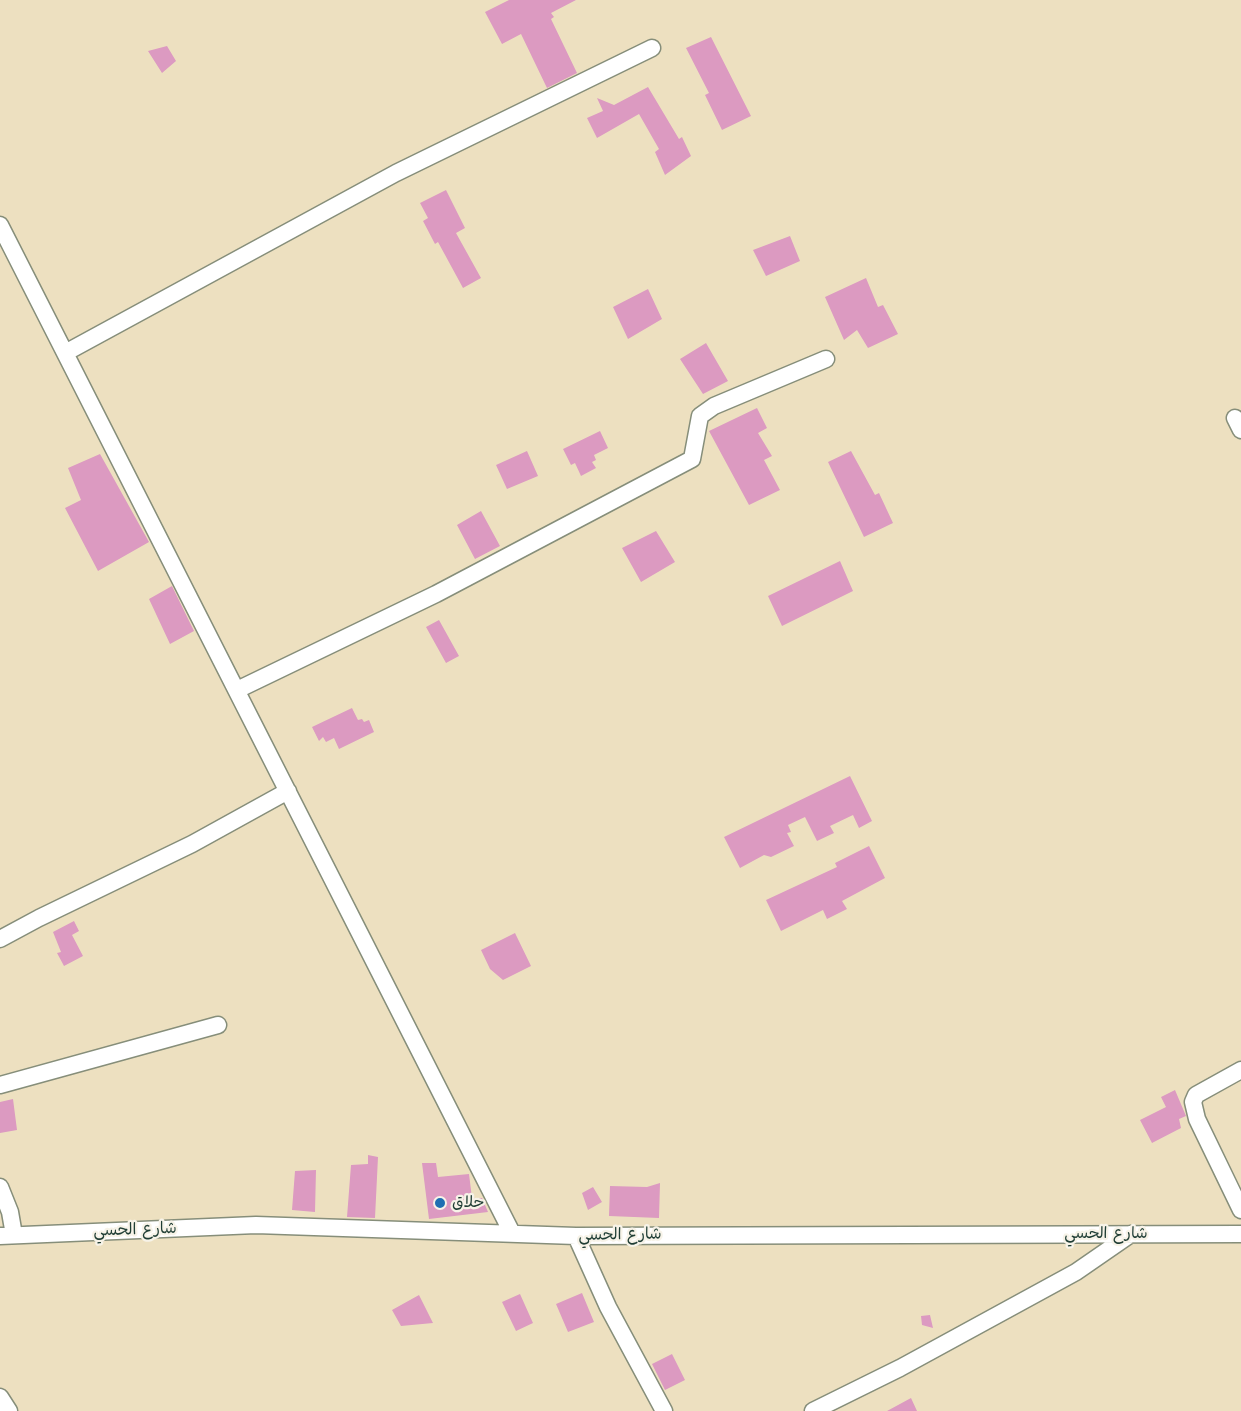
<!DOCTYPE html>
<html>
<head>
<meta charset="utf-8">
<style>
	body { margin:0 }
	canvas { display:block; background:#ede0c0 }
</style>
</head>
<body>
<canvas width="1241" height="1411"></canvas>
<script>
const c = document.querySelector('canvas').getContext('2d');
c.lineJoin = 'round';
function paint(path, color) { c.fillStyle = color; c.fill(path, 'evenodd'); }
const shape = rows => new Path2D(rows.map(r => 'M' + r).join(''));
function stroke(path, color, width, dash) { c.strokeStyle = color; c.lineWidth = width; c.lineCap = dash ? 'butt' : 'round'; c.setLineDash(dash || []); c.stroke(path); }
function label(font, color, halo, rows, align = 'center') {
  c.font = font + ' "Shantell Sans","Playpen Sans Arabic",sans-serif'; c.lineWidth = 4.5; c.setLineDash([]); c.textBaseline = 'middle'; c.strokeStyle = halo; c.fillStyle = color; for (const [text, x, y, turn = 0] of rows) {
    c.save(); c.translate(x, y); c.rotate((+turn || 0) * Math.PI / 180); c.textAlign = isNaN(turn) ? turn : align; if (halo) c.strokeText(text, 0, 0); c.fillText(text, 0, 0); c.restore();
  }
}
paint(shape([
	[509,0,576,0,551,13,554,17,551,19,577,73,547,88,521,34,502,44,485,12],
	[711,37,751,116,722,130,705,95,709,93,686,48],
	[167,46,176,61,162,73,148,51],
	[648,87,679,139,682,137,691,156,665,175,655,152,659,149,639,114,597,138,587,118,603,111,597,98,614,105],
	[446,190,465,228,456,233,481,278,463,288,438,242,435,244,423,221,428,218,420,203],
	[790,236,800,261,766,276,753,250],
	[866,278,878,307,883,305,898,334,868,348,857,330,844,340,825,297],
	[648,289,662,319,628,339,613,307],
	[706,343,728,381,703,394,680,359],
	[757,408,767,428,758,433,772,456,764,460,780,490,749,505,709,431],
	[600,431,608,448,594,455,596,460,592,462,596,468,581,476,575,463,571,465,563,449],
	[527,451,538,476,507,489,496,465],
	[851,451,875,495,879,493,893,523,864,537,828,462],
	[100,454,149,542,98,571,65,508,81,500,68,468],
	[481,511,500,546,475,559,457,525],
	[656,531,675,562,641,582,622,548],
	[840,561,853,591,782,626,768,596],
	[172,586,194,631,170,644,149,599],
	[439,620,459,656,446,663,426,627],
	[352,708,358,720,362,719,364,722,369,720,374,732,339,749,334,738,326,742,323,737,319,741,312,727],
	[850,776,872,821,859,828,853,815,830,826,834,833,817,841,805,817,788,825,791,832,787,833,794,846,771,857,764,855,740,868,724,837],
	[869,846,885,878,842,901,847,909,827,919,823,910,781,931,766,900,837,867,835,863],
	[74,921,79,931,72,935,83,956,64,966,57,953,61,952,53,932],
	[515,933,531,966,503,980,490,969,481,950],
	[1175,1090,1186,1116,1179,1119,1181,1128,1152,1143,1140,1120,1166,1107,1161,1097],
	[13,1099,17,1130,0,1133,0,1102],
	[368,1155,378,1157,375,1218,347,1217,351,1165,368,1164],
	[422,1163,436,1163,438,1177,469,1174,472,1198,482,1198,488,1212,429,1219],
	[316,1170,315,1212,292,1210,295,1171],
	[660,1183,659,1218,609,1216,610,1186,647,1187],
	[593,1187,602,1202,588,1210,582,1193],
	[582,1293,594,1322,568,1332,556,1304],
	[520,1294,533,1323,516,1331,502,1302],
	[419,1295,433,1323,401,1326,392,1310],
	[930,1315,933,1328,922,1325,921,1316],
	[672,1354,685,1380,665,1390,652,1364],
	[911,1398,917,1411,887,1411]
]), '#dc9ac1');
const minor = shape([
	[0,225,512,1233],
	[65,353,396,173,652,48],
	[1235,418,1241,430],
	[237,690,436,594,692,459,700,416,714,406,826,359],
	[0,939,39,918,192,844,288,791],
	[1241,1070,1196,1095,1193,1102,1197,1119,1241,1210],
	[0,1085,218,1025],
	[0,1187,10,1212,14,1235],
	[0,1236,256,1225,576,1236,1241,1234],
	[576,1236,608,1307,664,1411],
	[0,1397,9,1411],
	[813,1411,900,1368,1076,1272,1131,1234]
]);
stroke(minor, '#868e7a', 19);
stroke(minor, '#fff', 16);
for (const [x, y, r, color] of [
	[440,1203,6,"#1f6fb2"]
]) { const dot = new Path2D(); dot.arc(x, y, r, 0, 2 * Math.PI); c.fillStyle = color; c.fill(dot); stroke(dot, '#f7f3e8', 2); }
label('16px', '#1f3d34', '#f7f3e8', [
	["حلاق",452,1203]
], 'left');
label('16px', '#1f3d34', '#f7f3e8', [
	["شارع الحسي",135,1230,-2],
	["شارع الحسي",1106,1234],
	["شارع الحسي",620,1235,-1]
]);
</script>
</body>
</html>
